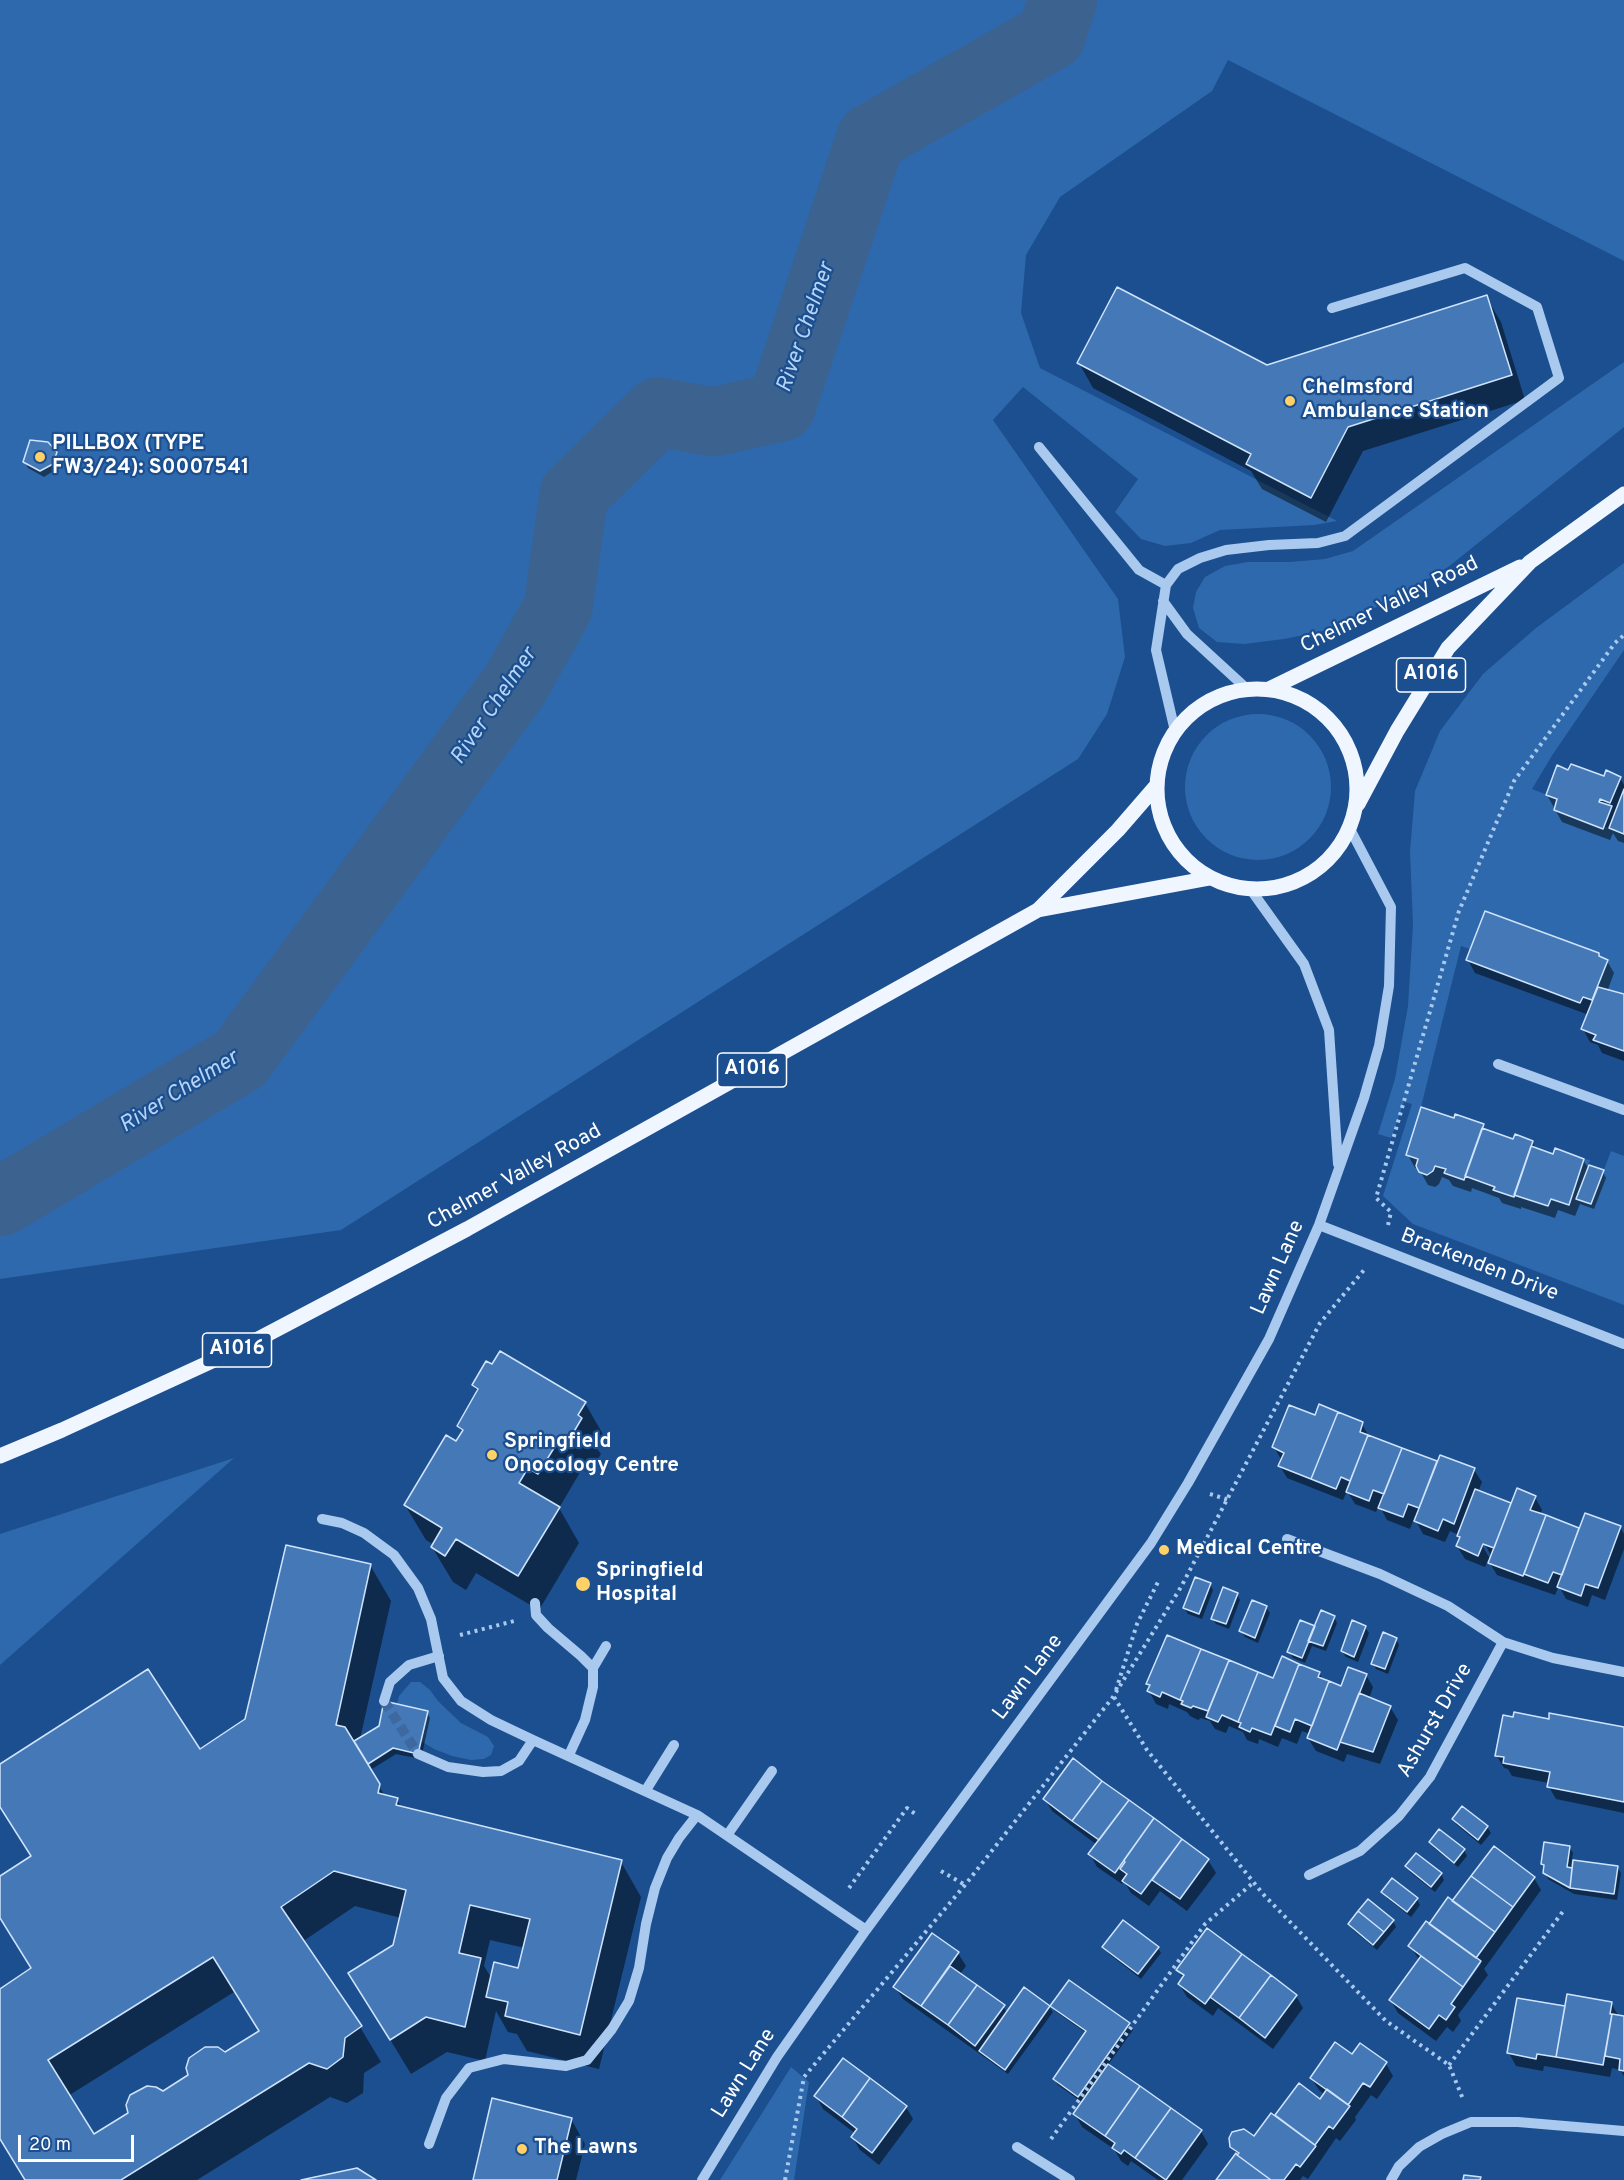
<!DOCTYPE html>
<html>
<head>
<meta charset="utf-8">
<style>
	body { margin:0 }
	#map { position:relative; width:1624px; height:2180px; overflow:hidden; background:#1b4f8f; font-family:Overpass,sans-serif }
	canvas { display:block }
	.scale { position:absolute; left:18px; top:2135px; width:116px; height:27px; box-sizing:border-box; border:3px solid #fff; border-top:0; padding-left:8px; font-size:18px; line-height:21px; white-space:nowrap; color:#fff; -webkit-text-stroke:4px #1b4f8f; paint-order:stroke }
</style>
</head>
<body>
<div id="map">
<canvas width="1624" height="2180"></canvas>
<div class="scale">20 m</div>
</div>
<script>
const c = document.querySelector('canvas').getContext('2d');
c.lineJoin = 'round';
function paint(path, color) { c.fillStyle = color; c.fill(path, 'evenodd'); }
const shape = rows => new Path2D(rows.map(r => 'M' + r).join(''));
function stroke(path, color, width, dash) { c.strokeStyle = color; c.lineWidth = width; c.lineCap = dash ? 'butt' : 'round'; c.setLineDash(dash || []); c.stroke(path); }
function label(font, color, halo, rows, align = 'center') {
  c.font = font + ' Overpass,sans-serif'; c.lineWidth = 4.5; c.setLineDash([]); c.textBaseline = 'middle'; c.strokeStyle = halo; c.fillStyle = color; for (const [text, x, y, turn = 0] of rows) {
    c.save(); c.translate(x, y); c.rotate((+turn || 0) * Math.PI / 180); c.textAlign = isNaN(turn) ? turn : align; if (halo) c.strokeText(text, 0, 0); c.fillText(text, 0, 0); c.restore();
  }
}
paint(shape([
	[0,0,1624,0,1624,261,1228,60,1212,91,1060,197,1026,255,1021,313,1040,368,1337,521,1314,525,1220,530,1191,543,1165,546,1141,539,1115,512,1138,479,1023,387,993,420,1118,599,1125,657,1107,714,1078,759,341,1230,0,1279],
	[1624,362,1624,427,1448,567,1396,598,1324,631,1284,639,1244,644,1217,642,1199,628,1193,608,1196,592,1205,577,1225,566,1248,562,1290,562,1325,559,1353,551],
	[1624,563,1624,650,1553,754,1532,789,1557,799,1554,810,1603,828,1604,826,1624,834,1624,994,1598,987,1608,960,1599,956,1599,953,1485,911,1470,949,1461,946,1421,1107,1406,1155,1418,1159,1419,1172,1427,1175,1433,1171,1435,1166,1446,1169,1444,1173,1463,1180,1465,1176,1495,1187,1494,1190,1513,1197,1514,1195,1548,1206,1551,1199,1569,1204,1584,1159,1590,1160,1576,1199,1591,1204,1611,1151,1624,1156,1624,1305,1413,1224,1383,1196,1412,1104,1404,1102,1391,1138,1378,1134,1395,1079,1408,1006,1413,925,1410,851,1415,791,1440,731,1483,674,1536,628],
	'1185 787a73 73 0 1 1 146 0a73 73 0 1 1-146 0Z',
	[234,1458,0,1665,0,1534],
	[411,1682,420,1682,430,1690,438,1701,461,1723,488,1737,494,1746,491,1755,484,1759,471,1760,452,1756,434,1749,421,1741,401,1713,397,1704,399,1696],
	[791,2067,809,2082,794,2180,720,2180]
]), '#2e69ad');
paint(shape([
	[1486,297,1501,322,1525,400,1363,451,1326,522,1262,489,1251,471,1093,388,1079,363,1267,367],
	[56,453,59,460,55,470,44,477,28,468,25,462],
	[1569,772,1605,778,1620,778,1624,785,1624,843,1618,841,1613,833,1610,840,1562,822,1547,795],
	[1598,955,1607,961,1614,973,1607,992,1624,995,1624,1061,1602,1053,1598,1045,1590,1042,1583,1029,1589,1015,1475,973,1468,960],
	[1455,1120,1483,1126,1486,1131,1514,1141,1532,1142,1537,1150,1554,1156,1583,1160,1589,1169,1603,1172,1606,1178,1594,1209,1580,1204,1575,1216,1558,1210,1555,1218,1521,1207,1521,1209,1502,1203,1499,1198,1472,1188,1471,1192,1453,1186,1449,1180,1442,1177,1439,1184,1435,1187,1428,1185,1419,1169,1415,1168,1408,1155],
	[473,1385,585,1403,605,1438,598,1450,601,1454,589,1474,582,1469,559,1508,579,1543,539,1610,476,1573,466,1590,453,1582,432,1547,434,1545,426,1540,405,1505,457,1443,463,1433,458,1426,478,1393],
	[1316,1417,1362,1424,1369,1437,1438,1463,1474,1470,1482,1482,1478,1492,1512,1505,1535,1497,1542,1510,1540,1515,1580,1530,1620,1527,1624,1534,1624,1549,1605,1600,1592,1595,1588,1607,1566,1599,1559,1586,1555,1595,1497,1575,1488,1560,1485,1567,1465,1559,1457,1546,1460,1539,1459,1535,1450,1531,1445,1542,1423,1534,1416,1521,1418,1517,1415,1516,1410,1529,1387,1520,1379,1505,1376,1512,1355,1504,1347,1491,1343,1500,1287,1478,1280,1466,1282,1461,1274,1447],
	[1480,1536,1492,1557,1490,1559,1478,1538],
	[370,1565,391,1601,360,1739,427,1712,430,1718,421,1759,396,1754,372,1769,368,1761,365,1763,385,1796,397,1799,402,1809,621,1862,641,1897,599,2069,527,2051,517,2034,508,2032,496,2011,485,2061,447,2052,411,2074,371,2008,394,1946,401,1918,355,1906,302,1942,360,2027,381,2062,364,2073,363,2093,347,2103,330,2097,197,2180,25,2180,0,2139,0,1991,32,1969,0,1917,0,1877,32,1858,0,1806,0,1765,200,1751,246,1720],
	[490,1940,525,1948,519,1970,492,1979,484,1966],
	[234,1992,260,2032,93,2136,68,2096],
	[1210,1584,1213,1590,1202,1619,1188,1614,1184,1608],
	[1237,1594,1240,1600,1229,1629,1216,1624,1212,1618],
	[1266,1607,1270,1613,1258,1643,1245,1637,1241,1631],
	[1334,1617,1337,1623,1326,1651,1312,1646,1305,1663,1293,1658,1289,1652,1316,1628],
	[1365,1627,1369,1633,1358,1662,1346,1657,1342,1651],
	[1167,1637,1274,1680,1283,1658,1319,1673,1324,1681,1342,1688,1366,1675,1373,1687,1369,1699,1390,1707,1398,1720,1380,1764,1347,1754,1344,1762,1316,1751,1308,1738,1310,1734,1302,1731,1297,1744,1282,1738,1278,1747,1259,1739,1258,1744,1247,1740,1243,1732,1229,1726,1226,1733,1215,1729,1210,1721,1201,1718,1198,1720,1190,1716,1187,1712,1169,1704,1168,1709,1156,1704,1149,1691,1150,1687,1148,1684],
	[1396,1639,1399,1645,1388,1674,1376,1669,1373,1663],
	[1550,1720,1624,1728,1624,1813,1556,1799,1549,1787,1549,1783,1512,1776,1508,1769,1504,1768,1497,1756],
	[1074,1760,1208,1860,1216,1873,1187,1911,1160,1891,1149,1906,1131,1893,1124,1881,1122,1884,1097,1867,1090,1854,1097,1845,1052,1811,1045,1799],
	[1453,1820,1487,1827,1491,1833,1481,1845,1457,1825],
	[1430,1842,1464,1850,1467,1856,1458,1867,1434,1848],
	[1569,1847,1573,1853,1570,1870,1617,1867,1621,1873,1617,1900,1574,1894,1548,1879,1543,1864],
	[1407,1866,1441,1874,1444,1880,1435,1892,1410,1872],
	[1534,1878,1541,1890,1484,1969,1488,1975,1458,2015,1461,2021,1453,2032,1447,2027,1436,2041,1398,2013,1391,2001,1420,1961,1410,1946,1429,1926,1453,1903],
	[1481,1959,1481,1964,1447,2011,1445,2009],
	[1392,1880,1417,1899,1420,1905,1411,1917,1387,1898,1383,1892],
	[1393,1921,1396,1927,1377,1950,1353,1930,1350,1924],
	[933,1935,958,1953,966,1966,960,1974,1003,2006,1007,2013,1049,2007,1053,2012,1008,2074,903,1999,895,1987],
	[1104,1947,1158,1948,1161,1953,1141,1979,1108,1953],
	[1178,1970,1296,1996,1303,2008,1273,2049,1218,2008,1213,2016,1187,1997,1179,1984,1183,1979],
	[1069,1982,1129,2024,1133,2030,1108,2065,1201,2131,1208,2144,1182,2180,1158,2180,1131,2161,1128,2166,1121,2161,1114,2149,1082,2127,1075,2114,1083,2103,1058,2085,1054,2079,1086,2033,1055,2011,1052,2006],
	[1611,2003,1619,2017,1624,2018,1624,2076,1620,2070,1612,2068,1610,2077,1544,2066,1543,2071,1516,2066,1509,2053,1566,2008],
	[1360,2045,1386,2064,1393,2076,1377,2099,1371,2095,1355,2117,1356,2120,1340,2141,1336,2138,1308,2179,1303,2176,1300,2180,1218,2180,1237,2155,1232,2147,1254,2138,1276,2118,1300,2085,1321,2101,1325,2095,1319,2090,1311,2078,1352,2056],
	[816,2096,906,2107,913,2119,879,2165,860,2150,853,2138,856,2134,823,2109],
	[571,2119,585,2144,576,2180,474,2180]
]), '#0007');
stroke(shape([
	[0,1202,240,1059,515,685,558,608,574,494,658,412,713,422,781,407,871,138,1051,36,1063,0]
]), '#3c6290', 69);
const building = shape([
	[1117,287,1267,365,1487,295,1512,375,1348,427,1311,498,1246,464,1251,454,1077,363,1117,287],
	[30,440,48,442,57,452,53,464,40,471,23,462,30,440],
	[1571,764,1604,776,1606,770,1621,777,1610,803,1600,799,1599,802,1612,806,1603,829,1554,810,1557,799,1546,795,1557,765,1568,770,1571,764],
	[1624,789,1624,834,1609,828,1624,789],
	[1485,911,1599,953,1599,956,1608,960,1592,1000,1583,997,1580,1003,1466,960,1485,911],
	[1598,987,1624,994,1624,1051,1593,1040,1596,1035,1581,1029,1598,987],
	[1421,1107,1454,1118,1455,1114,1484,1124,1464,1180,1444,1173,1446,1169,1435,1166,1433,1171,1427,1175,1419,1172,1416,1166,1418,1159,1406,1155,1421,1107],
	[1482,1128,1513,1139,1515,1134,1533,1141,1514,1197,1493,1190,1495,1187,1465,1176,1482,1128],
	[1531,1146,1553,1154,1555,1148,1584,1159,1569,1205,1551,1199,1548,1206,1514,1195,1531,1146],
	[1589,1165,1604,1170,1591,1204,1576,1199,1589,1165],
	[500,1351,586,1402,578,1415,582,1418,569,1440,562,1435,538,1474,528,1468,519,1483,560,1507,518,1576,456,1539,445,1556,431,1547,442,1528,404,1505,446,1435,456,1441,463,1430,457,1426,478,1389,472,1385,486,1361,492,1364,500,1351],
	[1319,1404,1338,1412,1311,1479,1278,1466,1284,1453,1272,1447,1289,1405,1315,1415,1319,1404],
	[1338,1412,1363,1422,1360,1432,1368,1435,1350,1481,1341,1477,1336,1489,1311,1479,1338,1412],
	[1368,1435,1402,1448,1384,1494,1373,1490,1369,1501,1346,1492,1368,1435],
	[1402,1448,1437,1461,1419,1508,1408,1504,1403,1517,1378,1508,1402,1448],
	[1440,1455,1475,1468,1454,1524,1443,1519,1438,1531,1414,1521,1440,1455],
	[1517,1488,1536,1496,1530,1510,1546,1515,1523,1576,1488,1563,1517,1488],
	[1475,1489,1511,1503,1494,1548,1483,1544,1478,1556,1456,1546,1460,1537,1457,1536,1475,1489],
	[1585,1513,1621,1526,1598,1588,1585,1584,1581,1596,1557,1587,1585,1513],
	[1546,1515,1579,1528,1562,1575,1553,1572,1548,1583,1524,1574,1546,1515],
	[286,1545,371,1564,336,1725,345,1727,380,1784,378,1793,398,1798,396,1805,622,1860,580,2035,505,2016,508,2002,486,1997,494,1962,518,1968,530,1919,470,1905,459,1953,481,1958,465,2027,426,2017,390,2040,348,1973,393,1945,406,1890,334,1871,281,1907,362,2026,345,2038,343,2057,327,2069,309,2063,121,2180,25,2180,0,2139,0,1989,31,1968,0,1918,0,1876,31,1856,0,1807,0,1764,148,1669,200,1749,245,1719,286,1545],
	[213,1957,259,2031,225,2052,218,2047,205,2047,189,2058,186,2068,188,2075,163,2091,156,2087,147,2086,130,2095,126,2105,128,2113,94,2134,48,2060,213,1957],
	[1195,1577,1211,1583,1199,1614,1183,1608,1195,1577],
	[1223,1587,1238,1593,1226,1624,1211,1619,1223,1587],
	[1252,1600,1267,1606,1255,1638,1239,1631,1252,1600],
	[1321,1610,1335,1616,1323,1646,1308,1641,1321,1610],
	[1300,1620,1315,1626,1302,1658,1287,1652,1300,1620],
	[1352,1620,1366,1626,1354,1657,1341,1651,1352,1620],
	[1383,1632,1397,1638,1385,1669,1371,1664,1383,1632],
	[1167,1635,1201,1649,1180,1700,1162,1692,1160,1697,1147,1691,1150,1685,1146,1684,1167,1635],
	[1201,1649,1229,1660,1208,1711,1193,1706,1191,1708,1181,1704,1183,1701,1180,1700,1201,1649],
	[1282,1656,1299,1664,1271,1735,1252,1728,1250,1732,1239,1727,1241,1723,1238,1722,1258,1672,1273,1678,1282,1656],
	[1229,1660,1258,1672,1238,1722,1222,1715,1218,1722,1206,1717,1229,1660],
	[1299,1664,1320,1672,1318,1677,1329,1681,1312,1726,1295,1719,1290,1732,1275,1726,1299,1664],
	[1348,1667,1367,1674,1337,1750,1307,1738,1329,1681,1341,1686,1348,1667],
	[1359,1693,1391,1706,1373,1752,1340,1742,1359,1693],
	[384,1701,428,1711,418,1754,393,1748,368,1764,354,1741,379,1726,384,1701],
	[1514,1712,1549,1719,1549,1713,1624,1727,1624,1802,1547,1787,1550,1772,1503,1763,1504,1757,1495,1756,1503,1715,1513,1717,1514,1712],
	[1073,1758,1102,1781,1072,1821,1043,1799,1073,1758],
	[1102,1781,1129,1800,1099,1840,1072,1821,1102,1781],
	[1129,1800,1154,1818,1115,1873,1088,1854,1129,1800],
	[1462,1806,1488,1826,1478,1840,1452,1819,1462,1806],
	[1154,1818,1182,1839,1141,1894,1122,1881,1127,1874,1120,1869,1125,1862,1124,1860,1154,1818],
	[1439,1829,1465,1849,1454,1863,1429,1842,1439,1829],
	[1182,1839,1209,1859,1180,1899,1152,1880,1182,1839],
	[1544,1842,1570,1846,1567,1867,1572,1868,1570,1888,1543,1873,1544,1865,1541,1864,1544,1842],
	[1494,1846,1535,1877,1513,1907,1471,1876,1494,1846],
	[1416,1853,1442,1873,1431,1887,1405,1866,1416,1853],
	[1573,1860,1618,1866,1614,1894,1570,1888,1573,1860],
	[1471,1876,1513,1907,1495,1932,1452,1901,1471,1876],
	[1392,1878,1418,1898,1407,1912,1381,1892,1392,1878],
	[1448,1897,1495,1932,1476,1958,1429,1924,1448,1897],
	[1368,1899,1394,1920,1384,1932,1358,1911,1368,1899],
	[1358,1911,1384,1932,1373,1945,1348,1924,1358,1911],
	[1123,1920,1159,1947,1138,1974,1102,1947,1123,1920],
	[1426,1921,1481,1961,1463,1987,1408,1946,1426,1921],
	[1207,1928,1242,1954,1205,2004,1178,1984,1184,1975,1176,1970,1207,1928],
	[932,1933,959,1952,921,2006,893,1987,932,1933],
	[1242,1954,1271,1975,1239,2018,1210,1997,1242,1954],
	[1421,1956,1463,1987,1451,2004,1455,2007,1446,2020,1439,2015,1429,2029,1389,2000,1421,1956],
	[950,1966,977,1985,948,2025,921,2006,950,1966],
	[1271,1975,1297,1995,1265,2038,1239,2018,1271,1975],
	[1069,1980,1130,2023,1078,2097,1053,2079,1086,2031,1050,2006,1069,1980],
	[977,1985,1005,2005,975,2046,948,2025,977,1985],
	[1024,1987,1050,2006,1005,2070,979,2051,1024,1987],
	[1567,1994,1612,2002,1610,2014,1612,2014,1603,2065,1556,2057,1567,1994],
	[1517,1998,1565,2006,1556,2057,1537,2054,1536,2059,1507,2053,1517,1998],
	[1612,2014,1624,2016,1624,2071,1619,2070,1620,2059,1605,2056,1612,2014],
	[1335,2042,1352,2054,1360,2043,1387,2062,1370,2087,1363,2083,1348,2105,1310,2078,1335,2042],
	[843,2058,870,2078,842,2117,814,2096,843,2058],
	[1108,2064,1140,2086,1105,2136,1073,2114,1108,2064],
	[870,2078,907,2106,872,2153,851,2137,857,2129,842,2117,870,2078],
	[1299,2083,1320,2099,1327,2089,1350,2106,1333,2129,1329,2126,1315,2145,1275,2115,1299,2083],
	[1140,2086,1171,2108,1135,2158,1124,2150,1121,2154,1112,2148,1115,2143,1105,2136,1140,2086],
	[492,2098,572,2118,557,2180,473,2180,492,2098],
	[1171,2108,1202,2130,1166,2180,1135,2158,1171,2108],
	[1271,2113,1316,2146,1300,2167,1296,2164,1284,2180,1271,2180,1237,2155,1239,2153,1230,2147,1229,2138,1232,2132,1244,2129,1254,2136,1271,2113],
	[1236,2153,1237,2155,1271,2180,1216,2180,1236,2153],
	[357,2168,376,2180,301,2180,357,2168],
	[1464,2175,1481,2177,1480,2180,1463,2180,1464,2175]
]);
paint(building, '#4478b7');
stroke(building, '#cfe3fa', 1.5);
stroke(shape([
	[384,1701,418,1754]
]), '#3d69a0', 10, [10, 5]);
stroke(shape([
	[1388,1225,1391,1212,1376,1198,1459,911,1514,781,1615,643,1624,635],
	[1210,1494,1229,1500],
	[460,1635,514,1621],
	[1116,1690,1137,1624,1159,1580],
	[1114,1697,1147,1750,1263,1894,1386,2021,1449,2065,1463,2099],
	[941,1871,965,1885],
	[849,1888,907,1808,918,1816],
	[1449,2065,1564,1910],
	[1051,2139,1205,1924,1254,1882],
	[785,2180,804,2077,965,1885,1113,1697,1181,1587,1320,1323,1364,1270]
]), '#a9c9ee', 4, [3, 4.5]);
stroke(shape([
	[1039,447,1139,570,1166,585],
	[1163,601,1187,634,1247,689],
	[1175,731,1156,650,1166,585,1178,569,1200,558,1226,550,1269,545,1318,543,1345,536,1559,378,1537,307,1465,268,1332,308],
	[1251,890,1304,964,1329,1030,1338,1164],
	[1498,1064,1624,1110],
	[1319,1225,1624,1344],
	[322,1519,342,1523,364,1533,394,1555,418,1588,431,1619,443,1678,461,1701,491,1720,533,1740,697,1815,866,1930],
	[1287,1539,1380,1574,1448,1606,1503,1642,1553,1658,1624,1672],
	[535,1603,536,1615,548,1628,581,1656,593,1668,593,1687,585,1720,569,1755],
	[593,1668,606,1646],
	[384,1701,390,1682,409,1665,439,1656],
	[418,1754,448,1767,483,1772,501,1771,519,1761,533,1740],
	[646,1790,674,1745],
	[728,1834,772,1771],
	[1309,1875,1360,1851,1399,1816,1430,1777,1503,1642],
	[429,2144,446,2098,469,2068,504,2059,566,2066,587,2060,612,2029,629,2001,639,1968,646,1924,655,1888,667,1858,679,1838,697,1815],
	[1017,2147,1070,2180],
	[702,2180,777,2057,866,1930,1151,1543,1188,1483,1269,1339,1319,1225,1364,1098,1379,1046,1389,986,1391,907,1350,829],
	[1391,2180,1399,2166,1419,2147,1442,2134,1471,2122,1518,2122,1624,2131]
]), '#a9c9ee', 10);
stroke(shape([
	'1157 789a100 100 0 1 1 200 0a100 100 0 1 1-200 0Z',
	[1269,689,1520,567],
	[1358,804,1397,731,1448,648,1530,562,1624,494],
	[1038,910,1210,878],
	[0,1456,62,1430,247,1345,467,1229,1038,910,1118,830,1157,785]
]), '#f0f6ff', 15);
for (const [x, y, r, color] of [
	[1290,401,6,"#ffd166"],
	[40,457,6,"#ffd166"],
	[492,1455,6,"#ffd166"],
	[1164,1550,6,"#ffd166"],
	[583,1584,8,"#ffd166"],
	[522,2149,6,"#ffd166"]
]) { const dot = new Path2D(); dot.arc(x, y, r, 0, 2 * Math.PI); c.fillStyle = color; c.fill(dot); stroke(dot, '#1b4f8f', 2); }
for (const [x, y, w] of [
	[1431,675,69],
	[752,1070,69],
	[237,1350,69]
]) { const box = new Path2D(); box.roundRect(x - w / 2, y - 17, w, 34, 4.5); c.fillStyle = '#1b4f8f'; c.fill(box); stroke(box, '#fff', 1.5); }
label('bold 20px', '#fff', null, [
	["A1016",1431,675],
	["A1016",752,1070],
	["A1016",237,1350]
]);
label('bold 21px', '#fff', '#1b4f8f', [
	["Chelmsford",1302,389],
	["Ambulance Station",1302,413],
	["PILLBOX (TYPE",52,445],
	["FW3/24): S0007541",52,469],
	["Springfield",504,1443],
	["Onocology Centre",504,1467],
	["Medical Centre",1176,1550],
	["Springfield",596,1572],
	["Hospital",596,1596],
	["The Lawns",534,2149]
], 'left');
label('21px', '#fff', '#1b4f8f', [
	["Chelmer Valley Road",1390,606,-26],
	["Chelmer Valley Road",515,1178,-29],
	["Brackenden Drive",1479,1266,21],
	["Lawn Lane",1279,1268,-66],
	["Lawn Lane",1029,1678,-53],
	["Ashurst Drive",1436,1721,-60],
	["Lawn Lane",745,2074,-58]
]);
label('italic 22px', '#b5d3f5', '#1b4f8f', [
	["River Chelmer",807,328,-71],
	["River Chelmer",495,707,-56],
	["River Chelmer",180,1093,-32]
]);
</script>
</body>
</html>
